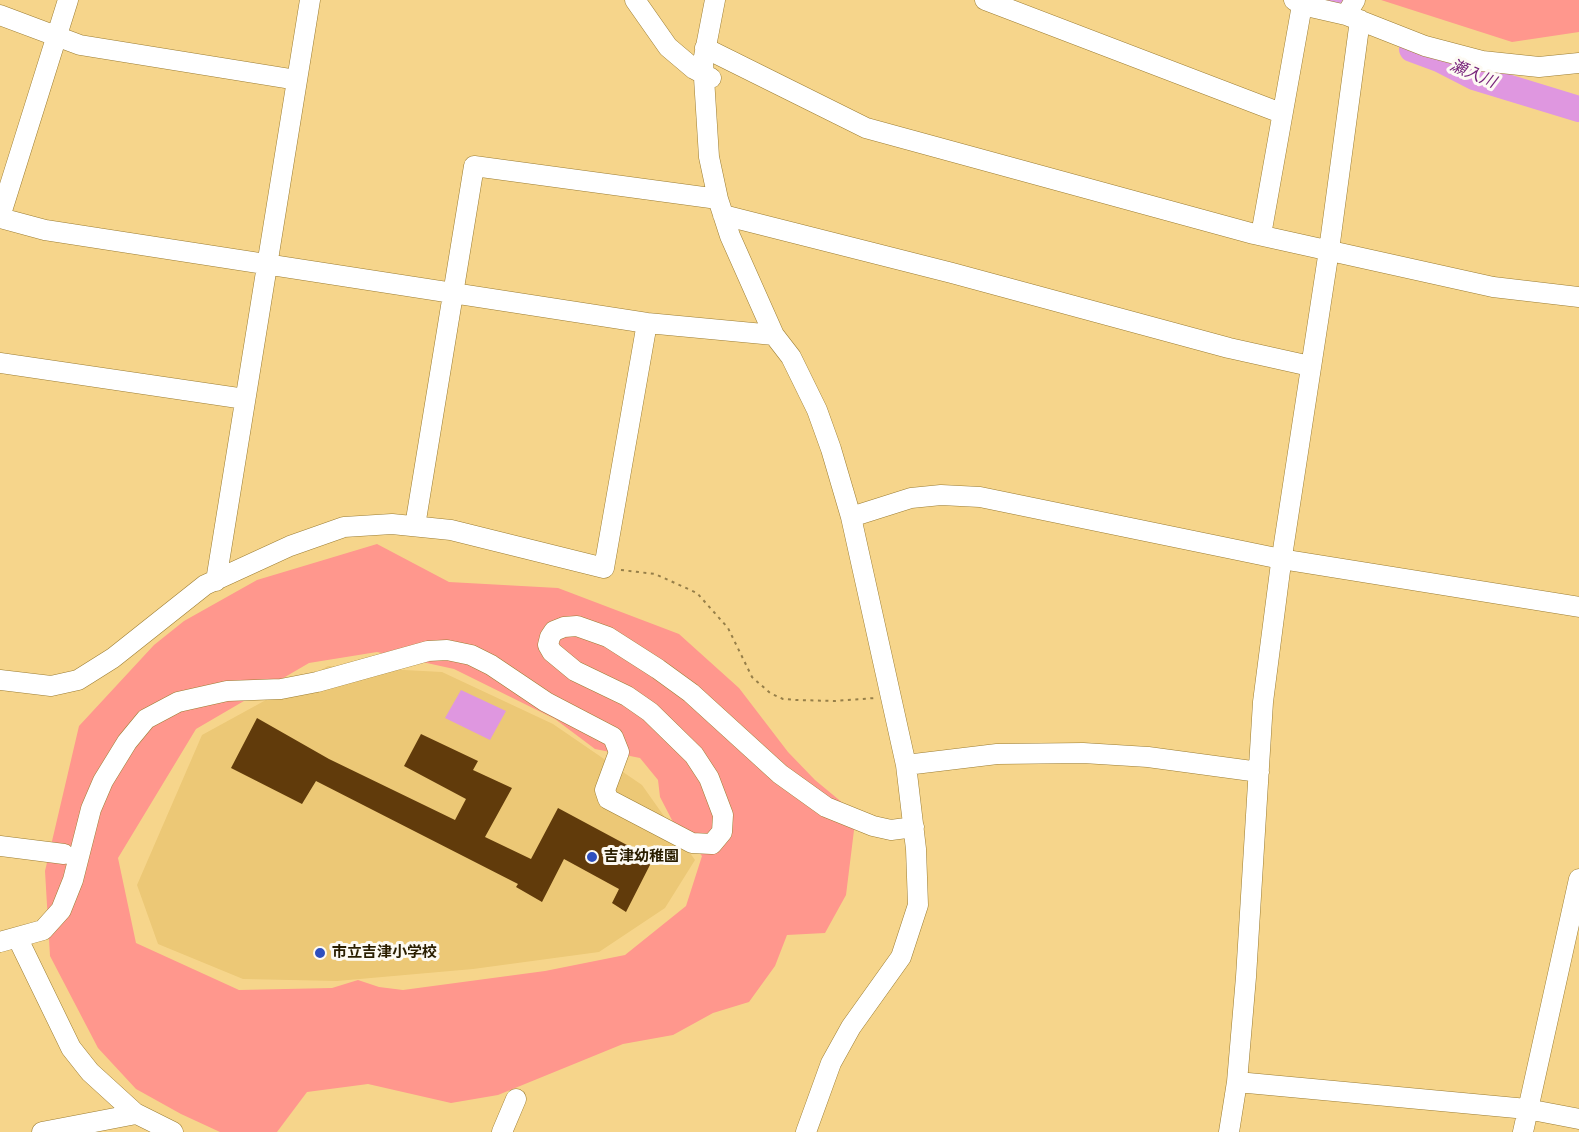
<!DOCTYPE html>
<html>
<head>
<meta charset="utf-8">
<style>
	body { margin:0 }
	canvas { display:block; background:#f6d58b }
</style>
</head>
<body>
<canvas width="1579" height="1132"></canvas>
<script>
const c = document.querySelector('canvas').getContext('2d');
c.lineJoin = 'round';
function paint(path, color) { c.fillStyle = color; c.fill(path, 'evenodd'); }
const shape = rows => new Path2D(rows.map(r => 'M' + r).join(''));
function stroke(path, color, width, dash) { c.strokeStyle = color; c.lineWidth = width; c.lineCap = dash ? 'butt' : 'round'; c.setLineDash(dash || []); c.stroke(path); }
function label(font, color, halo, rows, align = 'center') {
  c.font = font + ' "Work Sans","Noto Sans JP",sans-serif'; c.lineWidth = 6; c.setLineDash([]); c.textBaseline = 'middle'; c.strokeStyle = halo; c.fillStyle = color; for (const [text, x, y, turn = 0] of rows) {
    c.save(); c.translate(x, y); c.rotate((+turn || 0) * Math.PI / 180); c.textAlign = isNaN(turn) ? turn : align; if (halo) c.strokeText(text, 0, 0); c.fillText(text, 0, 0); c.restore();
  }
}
paint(shape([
	[328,666,442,672,553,724,642,785,695,860,665,908,599,952,473,969,337,981,243,979,158,944,137,885,202,735]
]), '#ecc876');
paint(shape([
	[1381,0,1579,0,1579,32,1512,42],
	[377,544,449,582,558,588,679,634,739,688,788,752,815,780,856,814,846,895,825,933,787,935,775,966,749,1002,713,1013,673,1035,623,1044,498,1095,451,1103,368,1084,307,1092,277,1132,220,1132,181,1114,136,1089,98,1048,50,956,45,871,79,726,154,645,184,621,257,580],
	[377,652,454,669,555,719,595,749,640,758,658,780,660,797,673,822,702,856,686,906,625,955,545,971,403,990,379,987,358,980,332,988,239,990,136,943,118,858,196,729,309,663]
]), '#ff978d');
paint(shape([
	[461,690,506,711,490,740,445,718]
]), '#df97e0');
stroke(shape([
	[1337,0,1341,2],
	[1412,49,1439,59,1474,77,1579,109]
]), '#df97e0', 26);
paint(shape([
	[257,718,329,759,455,820,466,799,404,766,421,734,478,761,473,770,512,788,485,837,531,859,558,808,653,859,626,912,612,903,619,889,564,859,542,902,516,887,518,884,316,781,302,804,231,768]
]), '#613b0b');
const minor = shape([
	[635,0,668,47,694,69,711,78],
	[715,0,703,62,709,157,718,199,730,236,774,335,791,357,817,410,831,449,851,517,906,765,916,849,918,905,901,957,851,1027,831,1063,806,1132],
	[985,0,1281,113],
	[1294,0,1302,5,1346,15,1355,0],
	[0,15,80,45,297,80],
	[1346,15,1425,46,1482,61,1539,67,1579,63],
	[705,48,866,128,1254,234,1493,287,1579,297],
	[723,215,952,273,1229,348,1310,366],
	[0,217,68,0],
	[0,218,45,230,647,323,774,335],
	[1261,235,1302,5],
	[0,363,245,399],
	[851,517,911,498,941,495,980,497,1281,559,1579,607],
	[415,526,474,166,718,199],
	[216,581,310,0],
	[0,680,51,686,78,680,113,658,205,585,290,546,344,527,392,524,451,530,604,568,647,323],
	[906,765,997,754,1083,753,1148,757,1259,772],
	[0,846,64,854],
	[18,939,71,1048,90,1072,135,1113,173,1132],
	[0,942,43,930,61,910,73,880,91,809,103,781,127,742,146,719,178,702,227,691,281,689,317,682,428,651,447,650,471,655,491,665,546,702,613,737,619,752,605,790,608,799,692,843,712,844,722,832,723,815,709,778,694,755,650,712,627,696,575,671,552,652,548,645,550,637,554,631,564,627,577,626,608,637,658,669,691,693,780,774,826,807,873,826,891,830,914,827],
	[1237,1082,1527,1109,1579,1119],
	[42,1132,136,1114],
	[502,1132,516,1099],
	[1229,1132,1237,1082,1246,977,1263,702,1281,563,1329,250,1360,20],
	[1523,1132,1579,879]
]);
stroke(minor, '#9c7d32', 21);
stroke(shape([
	[621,570,655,574,697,593,728,628,752,677,770,693,783,699,797,700,835,701,875,698]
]), '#967f49', 2, [3, 4.5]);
stroke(minor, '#fff', 20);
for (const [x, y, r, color] of [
	[592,857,6,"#2d4fbf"],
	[320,953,6,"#2d4fbf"]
]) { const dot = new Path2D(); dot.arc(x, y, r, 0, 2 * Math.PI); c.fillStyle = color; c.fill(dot); stroke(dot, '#fdfaf3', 2); }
label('bold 15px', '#2a1e00', '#fdfaf3', [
	["吉津幼稚園",604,857],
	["市立吉津小学校",332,953]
], 'left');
label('italic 16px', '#77237a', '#fdfaf3', [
	["瀬入川",1473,74,23]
]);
</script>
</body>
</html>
